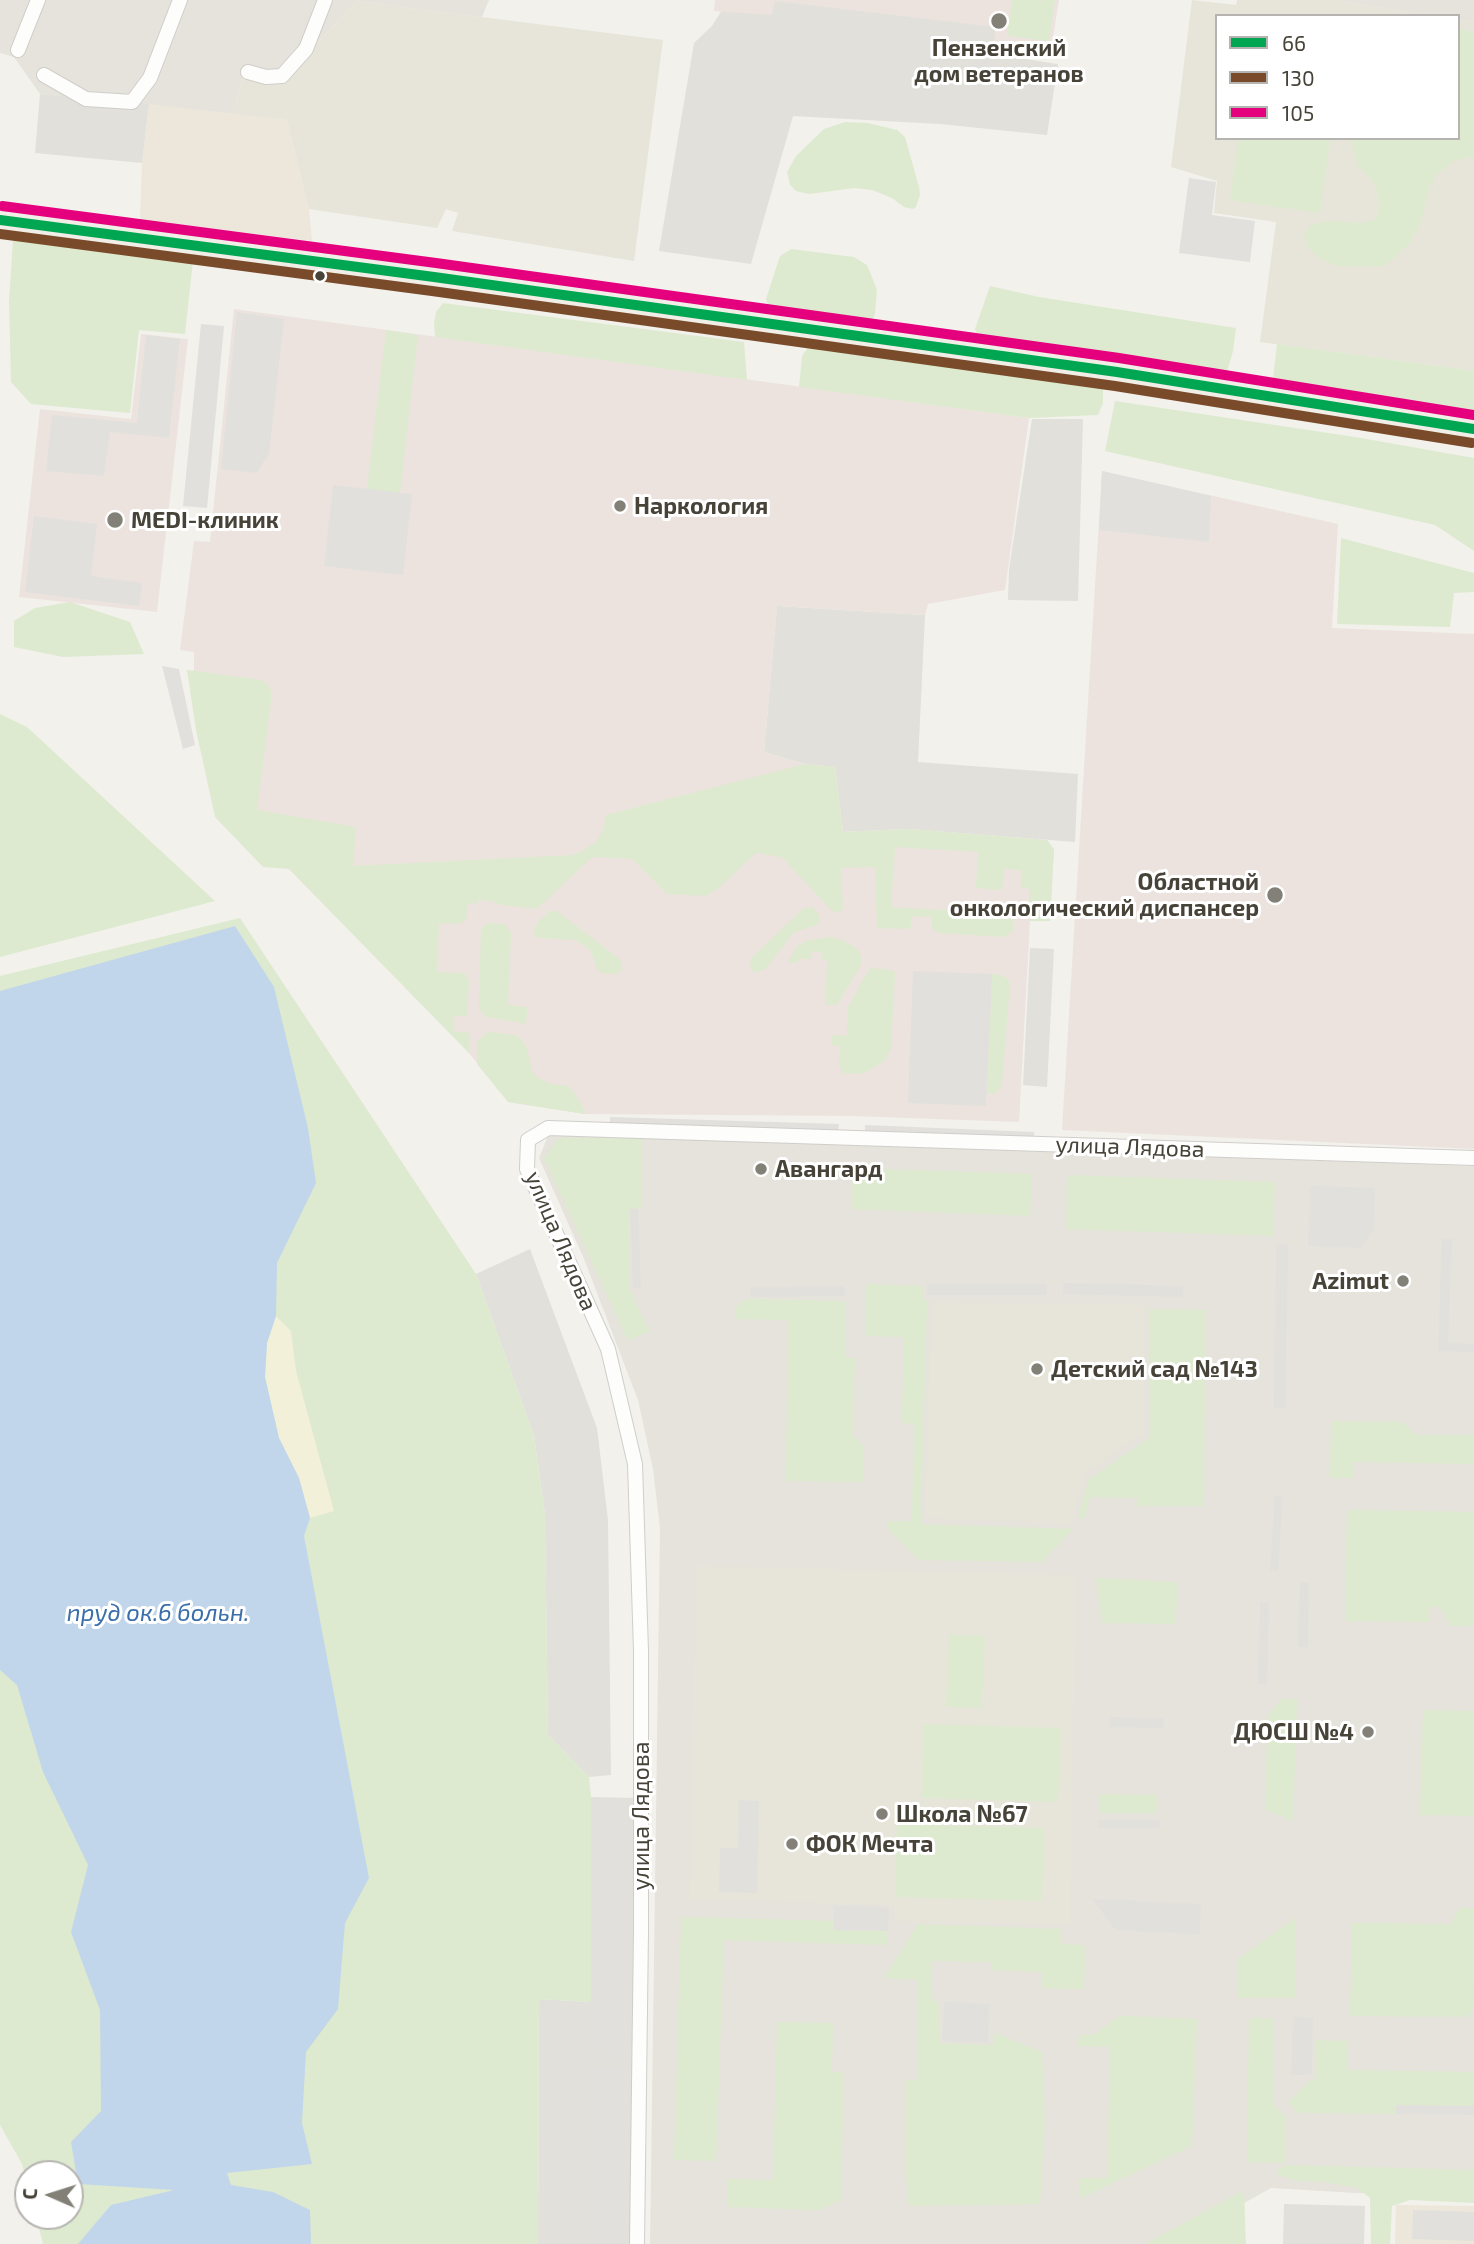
<!DOCTYPE html>
<html>
<head>
<meta charset="utf-8">
<style>
	body { margin:0 }
	#map { position:relative; width:1474px; height:2244px; overflow:hidden; background:#f2f1ec; font-family:"Exo 2",sans-serif }
	canvas { display:block }
	.legend { position:absolute; left:1215px; top:14px; width:245px; height:126px; box-sizing:border-box; background:#fff; border:2px solid #b5b4b0; margin:0; padding:9px 12px; list-style:none; font-size:21px; color:#474339 }
	.legend li { display:flex; align-items:center; gap:14px; height:35px }
	.legend b { width:35px; border:2px solid #b5b4b0 }
	.north { position:absolute; left:14px; top:2160px; width:70px; height:70px; box-sizing:border-box; background:#fff; border:2px solid #b5b4b0; border-radius:50%; rotate:273deg; font-size:19px; font-weight:700; line-height:28px; text-align:center; color:#474339 }
	.north::after { content:''; display:block; margin:auto; width:24px; height:32px; background:#838078; clip-path:polygon(50% 0,100% 100%,50% 72%,0 100%) }
</style>
</head>
<body>
<div id="map">
<canvas width="1474" height="2244"></canvas>
<ul class="legend">
<li><b style="height:9px;background:#00a651"></b>66</li>
<li><b style="height:9px;background:#7a4b2a"></b>130</li>
<li><b style="height:9px;background:#e5007d"></b>105</li>
</ul>
<div class="north">С</div>
</div>
<script>
const c = document.querySelector('canvas').getContext('2d');
c.lineJoin = 'round';
function paint(path, color) { c.fillStyle = color; c.fill(path, 'evenodd'); }
const shape = rows => new Path2D(rows.map(r => 'M' + r).join(''));
function stroke(path, color, width, dash) { c.strokeStyle = color; c.lineWidth = width; c.lineCap = dash ? 'butt' : 'round'; c.setLineDash(dash || []); c.stroke(path); }
function label(font, color, halo, rows, align = 'center') {
  c.font = font + ' "Exo 2",sans-serif'; c.lineWidth = 6; c.setLineDash([]); c.textBaseline = 'middle'; c.strokeStyle = halo; c.fillStyle = color; for (const [text, x, y, turn = 0] of rows) {
    c.save(); c.translate(x, y); c.rotate((+turn || 0) * Math.PI / 180); c.textAlign = isNaN(turn) ? turn : align; if (halo) c.strokeText(text, 0, 0); c.fillText(text, 0, 0); c.restore();
  }
}
paint(shape([
	[0,0,489,0,482,17,356,1,281,83,243,76,233,114,40,94,14,57,0,53],
	[1333,0,1474,0,1474,22,1458,20,1458,16,1432,16],
	[574,1134,1474,1166,1474,2194,1356,2193,1271,2188,1171,2244,650,2244,660,1528,653,1469,638,1400,584,1259,539,1158,548,1136]
]), '#e5e3db');
paint(shape([
	[149,104,287,120,309,209,312,241,140,220,142,163],
	[1396,2205,1474,2206,1474,2244,1395,2244]
]), '#ece7da');
paint(shape([
	[728,0,793,0,1000,24,998,55,1058,64,1047,135,940,124,793,116,751,264,659,251,694,43,712,26],
	[40,94,149,104,142,163,35,153],
	[1032,419,1083,419,1078,601,1008,600,1009,569],
	[777,606,925,615,918,762,1078,774,1075,842,909,829,843,832,835,767,805,764,764,752],
	[1030,948,1054,949,1047,1087,1023,1085],
	[530,1249,597,1428,608,1520,611,1775,589,1777,548,1735,545,1515,534,1436,476,1274],
	[591,1797,636,1798,633,2244,538,2244,539,1999,591,2002],
	[1284,2204,1365,2206,1364,2244,1283,2244]
]), '#e1e0db');
paint(shape([
	[1192,0,1236,5,1237,0,1333,0,1432,16,1217,16,1217,138,1458,138,1458,20,1474,22,1474,371,1260,342,1276,222,1214,213,1217,181,1171,167],
	[356,1,663,40,634,261,452,231,458,213,446,209,437,228,309,209,287,120,233,114,243,76,281,83],
	[932,1302,1145,1305,1143,1434,1084,1474,1072,1523,925,1518],
	[696,1566,1076,1575,1070,1924,895,1921,894,1905,690,1899]
]), '#e7e5d9');
paint(shape([
	[715,0,1059,0,1051,50,994,41,995,27,775,1,772,15,714,11],
	[234,309,1029,418,1005,590,928,604,925,615,777,606,764,752,805,764,835,767,843,832,909,829,1047,840,1054,849,1050,921,1030,921,1019,1122,852,1116,585,1114,508,1102,469,1053,289,869,224,815,194,679,194,652,180,650,194,541,210,542],
	[141,334,188,339,157,612,19,597,40,409,131,419],
	[1102,471,1338,524,1332,628,1474,634,1474,1149,1062,1130]
]), '#ece3de');
paint(shape([
	[1012,0,1055,0,1049,41,1007,36],
	[1458,29,1474,32,1474,157,1455,160,1437,174,1429,190,1419,227,1408,245,1385,266,1337,266,1319,258,1308,248,1304,235,1312,224,1334,221,1363,223,1376,219,1379,207,1377,190,1370,178,1358,166,1350,138,1458,138],
	[845,122,868,123,897,130,905,137,919,187,920,195,916,207,913,209,904,207,892,198,872,190,854,188,809,194,796,191,790,185,787,172,796,156,824,129],
	[1238,138,1330,138,1320,213,1230,200],
	[13,240,193,261,185,334,139,330,130,413,31,404,11,382,9,302],
	[791,249,854,257,867,265,877,290,875,314,870,324,775,309,768,305,766,299,780,256],
	[990,286,1039,297,1236,328,1233,351,1227,372,1219,380,981,344,975,329],
	[443,303,744,342,747,380,435,337,434,324,436,312],
	[386,330,418,335,400,493,367,489],
	[811,343,1103,388,1103,403,1098,415,1029,418,799,387,802,356],
	[1277,344,1474,371,1474,419,1272,388],
	[1115,401,1355,437,1474,458,1474,551,1435,525,1105,451],
	[1341,538,1474,573,1474,592,1454,593,1450,627,1337,624],
	[70,602,130,622,144,654,63,657,14,647,14,621,35,608],
	[187,670,262,680,268,685,272,693,257,810,356,827,353,866,573,855,586,849,597,841,604,828,606,815,805,764,835,767,843,832,909,829,1047,840,1054,849,1050,921,1030,921,1029,889,1021,888,1022,870,1004,869,1002,890,976,888,978,852,895,847,891,907,979,912,980,908,1006,909,1013,916,1013,931,1005,937,938,933,932,928,932,917,911,916,911,927,907,929,877,928,875,867,841,868,843,908,840,912,832,911,782,857,756,853,714,892,705,896,667,894,632,859,592,857,537,909,495,904,494,901,478,900,478,904,468,903,466,920,458,924,439,923,437,972,464,973,469,980,467,1016,454,1016,453,1031,470,1033,469,1053,289,869,263,867,215,817,196,730],
	[0,714,27,727,215,901,0,957],
	[812,907,819,915,820,921,816,925,793,933,766,969,755,973,751,970,750,959,804,908],
	[550,911,557,911,618,958,622,964,622,970,618,974,601,973,597,970,591,951,575,940,538,938,534,933,535,925],
	[240,918,476,1274,534,1436,545,1515,548,1735,589,1777,591,1797,591,2002,539,1999,538,2244,43,2244,36,2216,70,2216,70,2174,28,2174,28,2186,22,2164,0,2125,0,976],
	[488,923,504,924,511,932,508,1005,527,1007,526,1025,518,1022,486,1017,479,1008,481,929],
	[831,937,842,940,856,948,861,955,862,963,837,1005,825,1005,827,960,822,960,822,952,812,951,812,959,798,959,797,963,788,962,796,947,805,941],
	[870,968,892,970,895,974,891,1049,886,1060,867,1072,857,1074,843,1073,839,1066,840,1046,832,1045,832,1035,847,1036,848,1007],
	[992,974,1001,975,1007,978,1010,984,1002,1084,998,1092,992,1094,987,1093],
	[488,1032,516,1035,523,1041,527,1048,532,1071,537,1077,550,1084,569,1086,582,1105,585,1114,508,1102,477,1064,477,1041],
	[559,1138,641,1138,641,1208,629,1209,629,1288,649,1331,628,1341,544,1158],
	[853,1168,1032,1174,1030,1216,851,1209],
	[1067,1175,1275,1182,1273,1236,1066,1229],
	[866,1284,924,1286,924,1298,927,1302,921,1524,1073,1529,1042,1562,919,1560,887,1528,887,1521,912,1521,914,1424,902,1423,904,1337,865,1336],
	[745,1299,846,1301,845,1357,855,1358,853,1436,864,1446,863,1482,786,1481,788,1320,735,1319,736,1307],
	[1150,1309,1206,1310,1204,1506,1138,1506,1138,1498,1090,1497,1084,1519,1078,1518,1088,1480,1149,1438],
	[1331,1421,1402,1422,1416,1435,1474,1435,1474,1464,1354,1462,1354,1478,1330,1478],
	[1347,1510,1474,1512,1474,1626,1450,1626,1440,1607,1430,1607,1429,1622,1345,1621],
	[1096,1578,1177,1582,1176,1624,1102,1623],
	[949,1635,985,1636,982,1708,946,1707],
	[1281,1699,1297,1700,1293,1821,1266,1810,1267,1717],
	[1423,1710,1474,1711,1474,1816,1420,1815],
	[924,1724,1061,1728,1058,1802,921,1798],
	[1099,1794,1158,1795,1158,1813,1099,1813],
	[897,1824,1044,1828,1042,1901,895,1897],
	[1459,1908,1474,1908,1473,2009,1468,2017,1350,2016,1352,1923,1451,1924],
	[681,1917,834,1921,834,1930,888,1931,888,1945,724,1940,716,2161,674,2160],
	[1296,1917,1296,1998,1237,1998,1238,1959],
	[918,1924,1062,1929,1062,1944,1085,1945,1084,1989,1041,1988,1041,1972,991,1970,991,1962,931,1961,931,1996,940,2006,939,2043,993,2045,995,2033,1042,2052,1045,2119,1040,2204,909,2206,905,2166,906,2080,918,2080,918,1980,884,1978],
	[1119,2016,1197,2019,1192,2146,1079,2199,1079,2178,1107,2178,1110,2047,1078,2046,1079,2035,1093,2035],
	[1249,2018,1274,2019,1273,2104,1286,2117,1285,2163,1247,2162],
	[777,2022,833,2023,832,2072,844,2072,841,2200,819,2210,728,2207,728,2179,773,2180],
	[1315,2040,1348,2041,1348,2070,1474,2072,1474,2106,1396,2105,1396,2114,1299,2113,1288,2103,1310,2080,1315,2079],
	[1287,2165,1474,2170,1474,2203,1410,2200,1392,2206,1390,2244,1371,2244,1370,2198,1358,2188,1324,2182,1292,2180,1277,2174,1277,2169],
	[1244,2190,1246,2244,1145,2244]
]), '#ddeacf');
paint(shape([
	[276,1316,291,1331,296,1371,334,1511,310,1518,299,1478,279,1438,265,1377,267,1343]
]), '#f3f0d9');
paint(shape([
	[1189,178,1216,182,1212,215,1255,221,1250,262,1179,253],
	[237,312,284,319,269,454,256,473,221,469],
	[201,324,224,326,207,508,183,506],
	[146,335,180,339,169,438,110,432,104,476,46,471,52,415,137,423],
	[1102,471,1211,496,1209,542,1099,530],
	[333,485,412,494,403,575,324,566],
	[34,516,97,524,91,576,142,583,139,606,25,592],
	[162,666,179,669,195,745,183,749],
	[913,971,992,974,986,1106,908,1103],
	[610,1117,839,1124,838,1132,610,1125],
	[865,1125,1034,1132,1034,1141,865,1134],
	[1310,1186,1375,1188,1373,1230,1361,1248,1308,1246],
	[630,1209,638,1209,641,1288,633,1288],
	[1442,1239,1452,1239,1448,1343,1474,1344,1474,1352,1438,1351],
	[1276,1244,1288,1244,1285,1408,1274,1408],
	[1063,1283,1183,1286,1183,1297,1063,1294],
	[927,1284,1047,1284,1047,1295,927,1295],
	[845,1286,845,1296,750,1297,750,1287],
	[1275,1496,1283,1497,1278,1571,1270,1570],
	[1300,1582,1309,1583,1308,1647,1298,1647],
	[1260,1601,1269,1602,1267,1685,1258,1684],
	[1109,1717,1163,1718,1163,1728,1109,1727],
	[739,1800,759,1801,757,1893,719,1892,720,1848,738,1848],
	[596,1801,627,1801,627,2050,595,2050],
	[1099,1820,1160,1820,1160,1828,1099,1828],
	[1092,1899,1201,1904,1200,1934,1116,1930],
	[834,1906,889,1907,888,1931,834,1930],
	[944,2002,989,2004,988,2043,942,2041],
	[1293,2017,1313,2018,1312,2075,1291,2075],
	[591,2068,624,2069,622,2244,589,2244],
	[1396,2105,1474,2106,1474,2115,1396,2114],
	[1413,2210,1474,2212,1474,2241,1412,2239]
]), '#e1e0dc');
paint(shape([
	[235,926,274,987,308,1128,316,1183,277,1263,276,1316,267,1343,265,1377,279,1438,299,1478,310,1518,304,1536,369,1878,345,1923,338,2009,306,2052,302,2123,312,2164,227,2173,231,2185,273,2192,310,2210,311,2244,78,2244,111,2205,174,2190,78,2184,71,2142,101,2111,100,2010,71,1932,88,1865,43,1772,17,1685,0,1670,0,991]
]), '#c2d6eb');
const minor = shape([
	[18,50,38,0],
	[248,72,266,77,282,76,306,49,325,0],
	[44,75,86,99,132,102,150,78,180,0],
	[637,2244,641,1931,641,1651,635,1464,608,1349,527,1169,528,1140,548,1128,1474,1158]
]);
const primary = shape([
	[0,220,434,277,1117,372,1474,429]
]);
stroke(minor, '#d0ceca', 16);
stroke(primary, '#d2cebb', 24);
stroke(minor, '#fdfdfc', 14);
stroke(primary, '#f0eee6', 23);
stroke(shape([
	[0,220,434,277,1117,372,1474,429]
]), '#00a651', 10);
stroke(shape([
	[0,234,432,291,1115,386,1472,443]
]), '#7a4b2a', 10);
stroke(shape([
	[2,206,436,263,1119,358,1474,415]
]), '#e5007d', 10);
for (const [x, y, r, color] of [
	[999,21,9,"#838078"],
	[320,276,6,"#474339"],
	[620,506,7,"#838078"],
	[115,520,9,"#838078"],
	[1275,895,9,"#838078"],
	[761,1169,7,"#838078"],
	[1403,1281,7,"#838078"],
	[1037,1369,7,"#838078"],
	[1368,1732,7,"#838078"],
	[882,1814,7,"#838078"],
	[792,1844,7,"#838078"]
]) { const dot = new Path2D(); dot.arc(x, y, r, 0, 2 * Math.PI); c.fillStyle = color; c.fill(dot); stroke(dot, '#fff', 2.5); }
label('bold 23px', '#474339', '#fff', [
	["Пензенский",999,48,"center"],
	["дом ветеранов",999,74,"center"],
	["Наркология",634,506],
	["MEDI-клиник",131,520],
	["Областной",1259,882,"right"],
	["онкологический диспансер",1259,908,"right"],
	["Авангард",775,1169],
	["Azimut",1389,1281,"right"],
	["Детский сад №143",1051,1369],
	["ДЮСШ №4",1354,1732,"right"],
	["Школа №67",896,1814],
	["ФОК Мечта",806,1844]
], 'left');
label('23px', '#474339', '#fff', [
	["улица Лядова",1130,1147,2],
	["улица Лядова",561,1241,67],
	["улица Лядова",641,1816,-90]
]);
label('italic 24px', '#3b6faa', '#fff', [
	["пруд ок.6 больн.",158,1613]
]);
</script>
</body>
</html>
